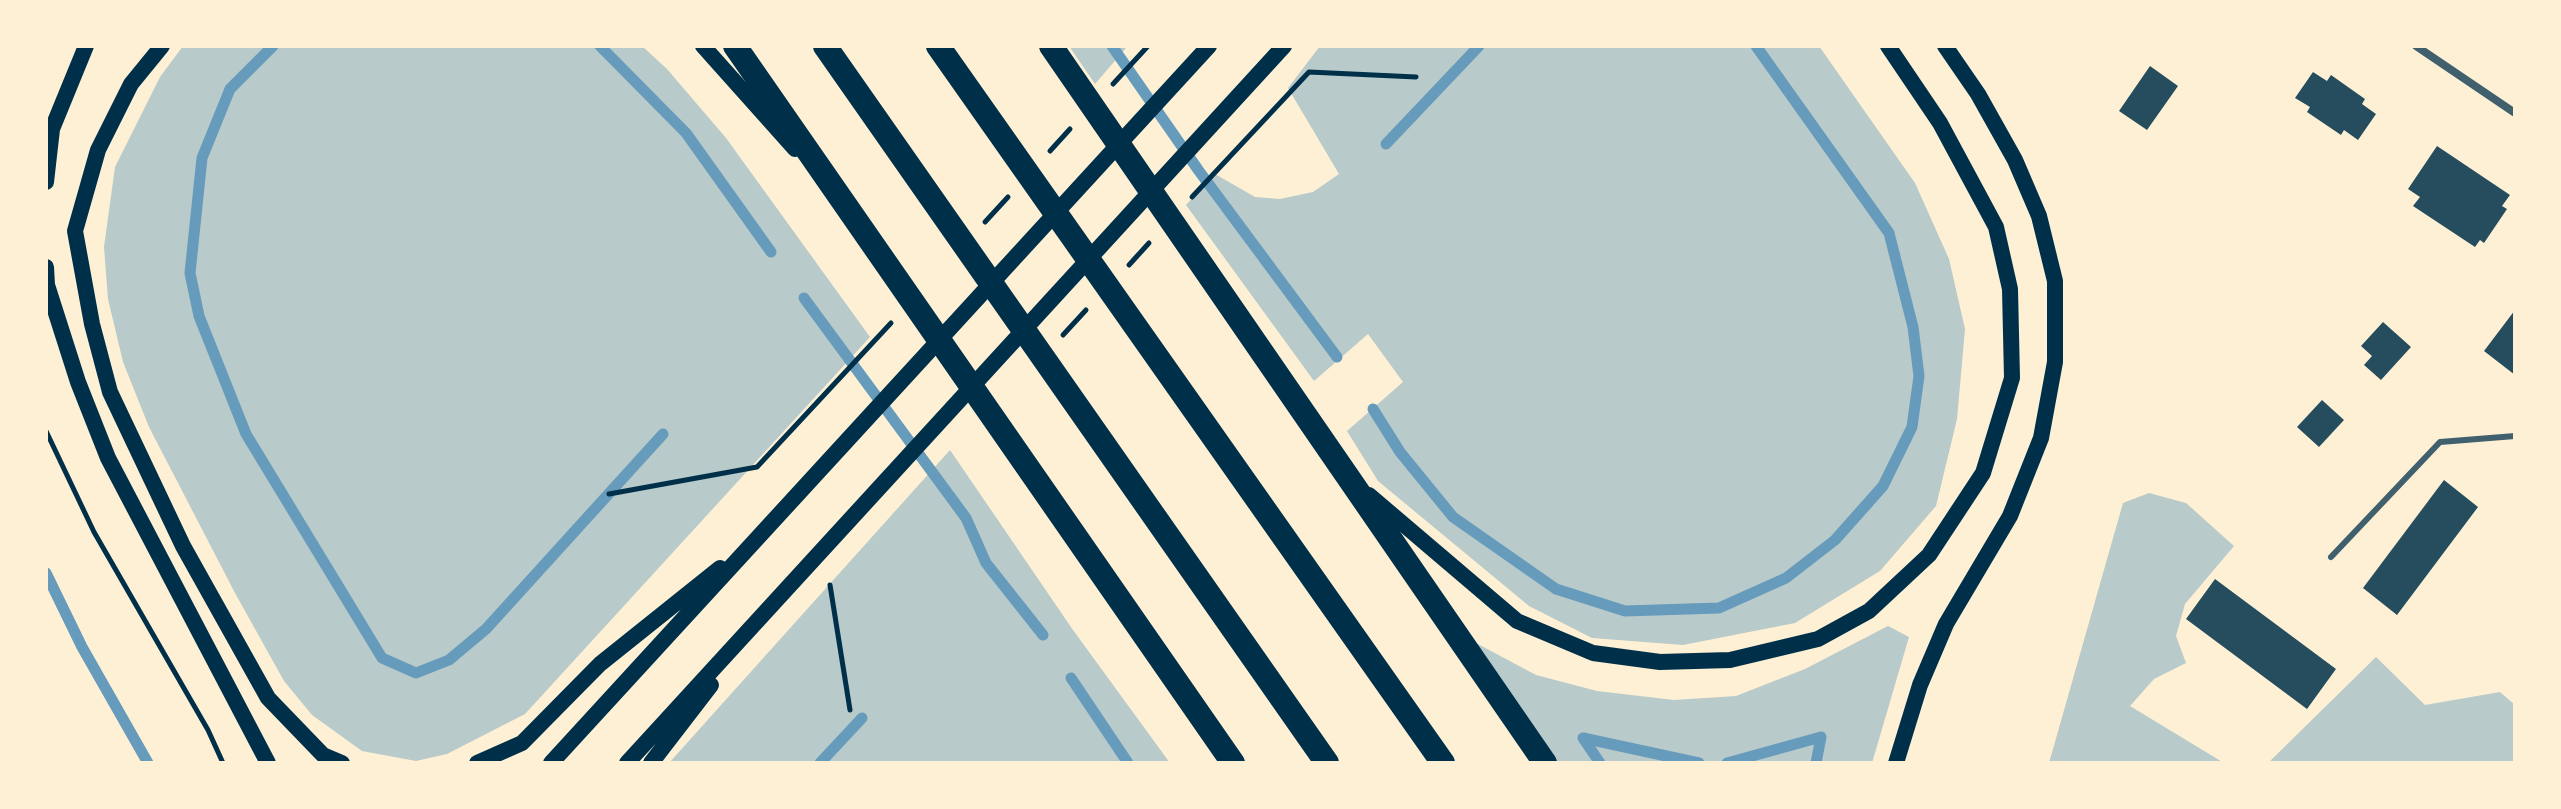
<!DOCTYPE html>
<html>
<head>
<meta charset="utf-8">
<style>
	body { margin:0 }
	#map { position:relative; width:2561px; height:809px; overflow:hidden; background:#fdf0d5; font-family:"Source Sans 3",sans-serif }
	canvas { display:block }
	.frame { position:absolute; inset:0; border:48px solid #fdf0d5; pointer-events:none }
</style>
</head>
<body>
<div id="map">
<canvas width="2561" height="809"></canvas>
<div class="frame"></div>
</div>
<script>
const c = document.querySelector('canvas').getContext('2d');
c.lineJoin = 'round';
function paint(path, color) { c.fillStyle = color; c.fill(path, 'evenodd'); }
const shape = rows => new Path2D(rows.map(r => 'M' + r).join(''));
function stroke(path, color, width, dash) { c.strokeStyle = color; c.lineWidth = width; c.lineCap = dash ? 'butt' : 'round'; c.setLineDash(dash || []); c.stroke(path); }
paint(shape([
	[183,46,642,46,667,69,726,138,870,337,525,714,447,754,416,761,362,751,312,715,284,681,235,593,149,427,123,362,108,299,104,247,115,167,160,77],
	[1069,46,1126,46,1126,48,1095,84],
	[1320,46,1819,46,1915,183,1949,259,1965,329,1957,419,1936,506,1880,571,1795,623,1683,645,1592,638,1529,606,1378,481,1347,431,1403,382,1368,334,1314,381,1186,205,1215,174,1255,197,1280,199,1313,192,1339,174,1288,88],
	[950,450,1073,630,1170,763,669,763],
	[2149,493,2186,503,2234,546,2185,604,2176,636,2186,663,2154,679,2130,706,2224,763,2049,763,2123,503],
	[1888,626,1909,637,1872,763,1558,763,1474,642,1536,675,1597,691,1674,700,1736,696,1805,669],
	[2376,657,2425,705,2500,692,2515,705,2515,763,2268,763]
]), '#b9caca');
stroke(shape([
	[273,46,230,89,202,158,190,273,199,316,246,434,382,658,416,673,449,660,486,629,663,434],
	[600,46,686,133,771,252],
	[1112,46,1199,171,1337,357],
	[1386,144,1479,46],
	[804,298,966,518,986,563,1043,635],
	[1373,409,1400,452,1453,517,1556,589,1625,611,1719,608,1786,578,1835,540,1883,486,1912,427,1919,376,1913,327,1889,233,1756,46],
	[46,573,82,647,148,763],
	[1071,678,1128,763],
	[820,763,862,718],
	[1600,763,1583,738,1699,763],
	[1727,763,1821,737],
	[1816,763,1821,737]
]), '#669bbc', 11);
paint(shape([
	[2150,66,2178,86,2147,130,2119,111],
	[2313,72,2327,81,2331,75,2365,99,2362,104,2376,114,2358,140,2344,130,2341,135,2307,112,2310,107,2295,98],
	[2437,146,2510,195,2502,206,2507,209,2484,243,2480,240,2475,247,2413,206,2420,197,2408,189],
	[2515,310,2515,375,2484,351],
	[2383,322,2411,347,2381,380,2364,365,2372,356,2361,346],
	[2322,400,2344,420,2319,447,2297,427],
	[2444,480,2478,507,2397,615,2363,588],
	[2215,579,2336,669,2307,709,2186,619]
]), '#264d5e');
stroke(shape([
	[1113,84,1148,46],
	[1050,151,1070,129],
	[1192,197,1309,72,1416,77],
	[985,222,1008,197],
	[1129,265,1149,243],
	[1063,335,1086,310],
	[46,431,94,532,208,730,223,763],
	[609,494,757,467,891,323],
	[830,585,850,710]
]), '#003049', 5);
stroke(shape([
	[2331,557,2440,442,2515,436]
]), '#3f606c', 6);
stroke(shape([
	[2416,46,2515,113]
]), '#3f606c', 8);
stroke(shape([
	[162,46,131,84,98,150,75,231,92,324,110,392,183,546,268,698,323,755,342,763],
	[703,46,795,149],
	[46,182,52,129,86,46],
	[46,267,47,285,78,382,108,458,268,763],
	[1369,495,1517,621,1593,653,1660,662,1730,660,1818,639,1869,611,1929,555,1983,473,2012,378,2010,289,1996,227,1940,123,1888,46],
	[477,763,522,743,600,664,720,568],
	[551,763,1209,46],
	[627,763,1284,46],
	[651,763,711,685],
	[1896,763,1920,685,1946,624,2010,516,2041,438,2055,362,2055,281,2039,216,2015,160,1978,94,1945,46]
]), '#003049', 16);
stroke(shape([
	[735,46,1233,763],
	[825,46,1327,763],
	[938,46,1443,763],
	[1051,46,1545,763]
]), '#003049', 24);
</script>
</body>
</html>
